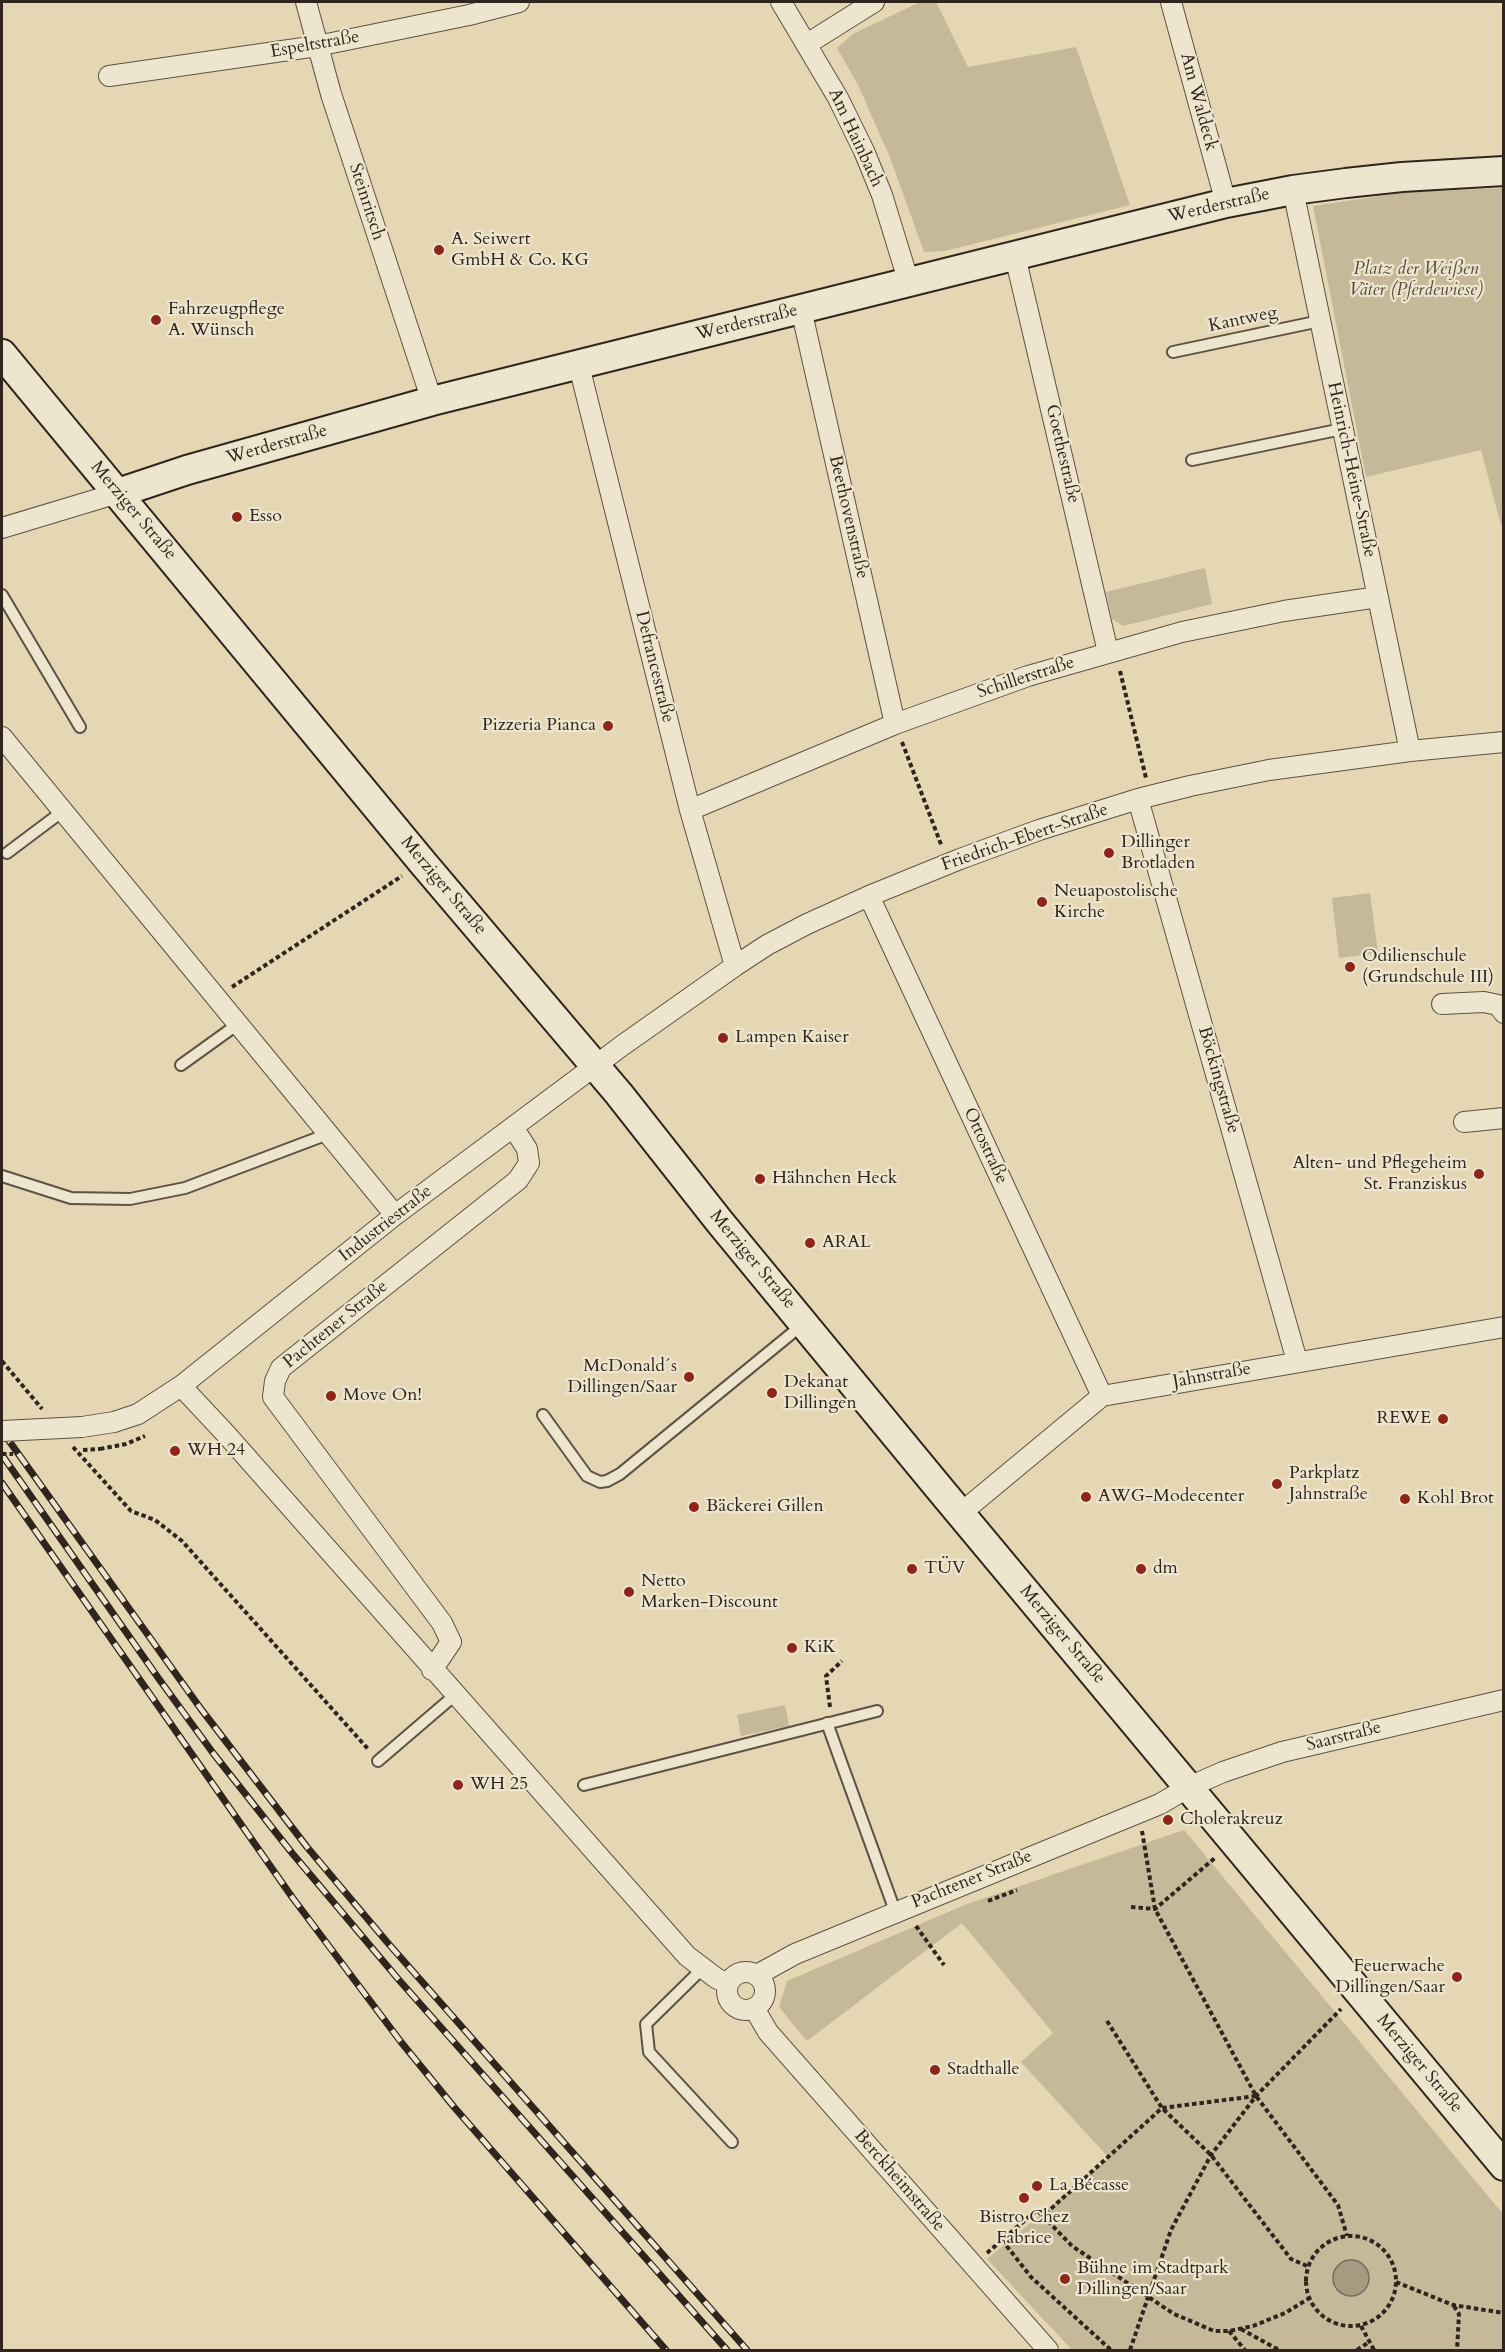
<!DOCTYPE html>
<html>
<head>
<meta charset="utf-8">
<style>
	body { margin:0 }
	#map { position:relative; width:1505px; height:2352px; overflow:hidden; background:#e5d7b4; font-family:Cardo,serif }
	canvas { display:block }
	.frame { position:absolute; inset:0; border:3px solid #30251d; pointer-events:none }
</style>
</head>
<body>
<div id="map">
<canvas width="1505" height="2352"></canvas>
<div class="frame"></div>
</div>
<script>
const c = document.querySelector('canvas').getContext('2d');
c.lineJoin = 'round';
function paint(path, color) { c.fillStyle = color; c.fill(path, 'evenodd'); }
const shape = rows => new Path2D(rows.map(r => 'M' + r).join(''));
function stroke(path, color, width, dash) { c.strokeStyle = color; c.lineWidth = width; c.lineCap = dash ? 'butt' : 'round'; c.setLineDash(dash || []); c.stroke(path); }
function label(font, color, halo, rows, align = 'center') {
  c.font = font + ' Cardo,serif'; c.lineWidth = 4.5; c.setLineDash([]); c.textBaseline = 'middle'; c.strokeStyle = halo; c.fillStyle = color; for (const [text, x, y, turn = 0] of rows) {
    c.save(); c.translate(x, y); c.rotate((+turn || 0) * Math.PI / 180); c.textAlign = isNaN(turn) ? turn : align; if (halo) c.strokeText(text, 0, 0); c.fillText(text, 0, 0); c.restore();
  }
}
paint(shape([
	[920,2,936,2,968,67,1076,47,1130,205,945,251,924,252,891,160,859,87,837,48,853,34],
	[1503,188,1504,525,1501,525,1481,450,1366,477,1313,206,1408,192],
	[1205,568,1212,604,1123,626,1112,619,1106,592],
	[1370,893,1378,953,1339,958,1332,898],
	[785,1705,789,1726,741,1736,737,1715],
	[1184,1830,1503,2214,1503,2350,1072,2350,987,2259,1109,2158,1021,2062,1053,2033,962,1923,807,2041,779,2007,787,1981,967,1904]
]), '#c6b99a');
const water = shape([
	'1333 2278a18 18 0 1 1 36 0a18 18 0 1 1-36 0Z'
]);
paint(water, '#a79a81');
stroke(water, '#776b59', 1.5);
const lane = shape([
	[1173,352,1320,321],
	[1192,460,1342,429],
	[2,595,80,727],
	[7,853,63,811],
	[181,1065,238,1024],
	[2,1176,71,1198,130,1199,185,1188,328,1134],
	[543,1415,587,1476,600,1482,607,1481,620,1474,802,1325],
	[827,1723,895,1911],
	[378,1761,455,1695],
	[584,1785,877,1711],
	[702,1969,646,2024,649,2052,732,2142]
]);
const street = shape([
	[306,2,331,94,432,401],
	[781,2,838,98,864,151,882,195,909,283],
	[1171,2,1226,203],
	[807,44,874,2],
	[109,76,317,46,469,15,519,2],
	[1293,190,1410,751],
	[1015,256,1108,652],
	[801,309,895,724],
	[579,366,690,810,735,966],
	[2,528,118,493],
	[2,737,395,1215],
	[1138,799,1297,1361],
	[690,810,895,724,1028,676,1182,632,1284,611,1378,597],
	[869,896,1102,1396],
	[1442,1004,1484,1002,1498,1005,1504,1013],
	[1464,1122,1504,1118],
	[181,1386,226,1434,687,1956,716,1978,728,1984],
	[82,1427,114,1422,138,1414,181,1386,395,1215,623,1045,735,966,767,945,807,924,869,896,960,859,1039,830,1138,799,1190,786,1269,770,1410,751,1504,742],
	[961,1513,1102,1396,1504,1327],
	[432,1670,451,1642,442,1623,273,1397,275,1381,281,1368,518,1180,529,1163,527,1149,513,1127],
	'727 1991a19 19 0 1 1 38 0a19 19 0 1 1-38 0Z',
	[757,1975,795,1954,1160,1804,1189,1787,1223,1772,1282,1752,1504,1700],
	[754,2008,768,2032,1048,2350]
]);
const secondary = shape([
	[2,354,423,863,619,1094,719,1221,939,1488,1504,2166],
	[118,493,187,470,432,401,1226,203,1293,190,1346,183,1402,177,1504,171]
]);
stroke(lane, '#5d5243', 14);
stroke(street, '#5d5243', 22);
stroke(secondary, '#30251d', 32);
stroke(shape([
	[1120,671,1146,778],
	[902,742,942,847],
	[232,987,402,876],
	[2,1361,42,1409],
	[73,1447,131,1511,155,1520,182,1541,368,1749],
	[100,1449,126,1444,145,1436],
	[830,1707,826,1676,842,1661],
	[1142,1831,1155,1909,1256,2096,1338,2205,1347,2236],
	[988,1901,1017,1890],
	[1131,1907,1155,1909,1216,1857],
	[916,1926,944,1965],
	[1107,2021,1162,2108,1211,2155,1291,2259,1307,2266],
	[1256,2096,1162,2108,1043,2216,1072,2246,1174,2314,1214,2331,1229,2331,1253,2326,1285,2313,1308,2299],
	'1306 2281a45 45 0 1 1 90 0a45 45 0 1 1-90 0Z',
	[1002,2240,1031,2277,1111,2350],
	[987,2253,1037,2210,1043,2216],
	[1396,2282,1453,2305,1504,2313],
	[1454,2306,1459,2314,1457,2350],
	[1361,2326,1374,2350],
	[1241,2329,1279,2350],
	[1229,2331,1245,2350],
	[1130,2350,1171,2230,1211,2155,1256,2096,1341,2009],
	[1357,2350,1369,2342]
]), '#30251d', 4, [4.5, 3]);
stroke(lane, '#eee5ce', 10);
stroke(street, '#eee5ce', 20);
stroke(secondary, '#eee5ce', 28);
const rail = shape([
	[2,1431,201,1709,307,1847,387,1942,747,2350],
	[2,1455,159,1679,213,1753,292,1853,399,1980,727,2350],
	[2,1483,292,1897,401,2042,454,2107,666,2350]
]);
stroke(rail, '#30251d', 7);
stroke(rail, '#eee5ce', 4.5, [14]);
const streetBridge = shape([
	[2,1431,82,1427]
]);
stroke(streetBridge, '#5d5243', 22, []);
stroke(shape([
	[83,1450,100,1449],
	[2,1454,13,1454]
]), '#30251d', 4, [4.5, 3]);
stroke(streetBridge, '#eee5ce', 20);
for (const [x, y, r, color] of [
	[439,250,6,"#8f2418"],
	[156,320,6,"#8f2418"],
	[237,517,6,"#8f2418"],
	[608,726,6,"#8f2418"],
	[1109,853,6,"#8f2418"],
	[1042,902,6,"#8f2418"],
	[1350,967,6,"#8f2418"],
	[723,1038,6,"#8f2418"],
	[1479,1174,6,"#8f2418"],
	[760,1179,6,"#8f2418"],
	[810,1243,6,"#8f2418"],
	[689,1377,6,"#8f2418"],
	[772,1393,6,"#8f2418"],
	[331,1396,6,"#8f2418"],
	[1443,1419,6,"#8f2418"],
	[175,1451,6,"#8f2418"],
	[1277,1484,6,"#8f2418"],
	[1086,1497,6,"#8f2418"],
	[1405,1499,6,"#8f2418"],
	[694,1507,6,"#8f2418"],
	[912,1569,6,"#8f2418"],
	[1141,1569,6,"#8f2418"],
	[629,1592,6,"#8f2418"],
	[792,1648,6,"#8f2418"],
	[458,1785,6,"#8f2418"],
	[1168,1820,6,"#8f2418"],
	[1457,1977,6,"#8f2418"],
	[935,2070,6,"#8f2418"],
	[1037,2186,6,"#8f2418"],
	[1024,2198,6,"#8f2418"],
	[1065,2279,6,"#8f2418"]
]) { const dot = new Path2D(); dot.arc(x, y, r, 0, 2 * Math.PI); c.fillStyle = color; c.fill(dot); stroke(dot, '#eee5ce', 2); }
label('18px', '#30251d', '#eee5ce', [
	["Espeltstraße",315,45,-10],
	["Am Waldeck",1198,102,75],
	["Am Hainbach",855,138,65],
	["Steinritsch",366,202,72],
	["Werderstraße",1219,206,-13],
	["Kantweg",1243,320,-12],
	["Werderstraße",747,323,-14],
	["Werderstraße",277,445,-16],
	["Goethestraße",1062,454,77],
	["Heinrich-Heine-Straße",1351,470,78],
	["Merziger Straße",133,511,50],
	["Beethovenstraße",848,517,77],
	["Defrancestraße",654,667,76],
	["Schillerstraße",1026,678,-18],
	["Friedrich-Ebert-Straße",1025,838,-19],
	["Merziger Straße",443,886,50],
	["Böckingstraße",1218,1080,74],
	["Ottostraße",985,1146,65],
	["Industriestraße",386,1224,-38],
	["Merziger Straße",752,1260,50],
	["Pachtener Straße",336,1325,-39],
	["Jahnstraße",1212,1376,-10],
	["Merziger Straße",1062,1635,50],
	["Saarstraße",1344,1737,-14],
	["Pachtener Straße",972,1880,-22],
	["Merziger Straße",1419,2064,50],
	["Berckheimstraße",899,2181,49]
]);
label('18px', '#30251d', '#eee5ce', [
	["A. Seiwert",451,240],
	["GmbH & Co. KG",451,261],
	["Fahrzeugpflege",168,310],
	["A. Wünsch",168,331],
	["Esso",249,517],
	["Pizzeria Pianca",596,726,"right"],
	["Dillinger",1121,843],
	["Brotladen",1121,864],
	["Neuapostolische",1054,892],
	["Kirche",1054,913],
	["Odilienschule",1362,957],
	["(Grundschule III)",1362,978],
	["Lampen Kaiser",735,1038],
	["Alten- und Pflegeheim",1467,1164,"right"],
	["St. Franziskus",1467,1185,"right"],
	["Hähnchen Heck",772,1179],
	["ARAL",822,1243],
	["McDonald´s",677,1367,"right"],
	["Dillingen/Saar",677,1388,"right"],
	["Dekanat",784,1383],
	["Dillingen",784,1404],
	["Move On!",343,1396],
	["REWE",1431,1419,"right"],
	["WH 24",187,1451],
	["Parkplatz",1289,1474],
	["Jahnstraße",1289,1495],
	["AWG-Modecenter",1098,1497],
	["Kohl Brot",1417,1499],
	["Bäckerei Gillen",706,1507],
	["TÜV",924,1569],
	["dm",1153,1569],
	["Netto",641,1582],
	["Marken-Discount",641,1603],
	["KiK",804,1648],
	["WH 25",470,1785],
	["Cholerakreuz",1180,1820],
	["Feuerwache",1445,1967,"right"],
	["Dillingen/Saar",1445,1988,"right"],
	["Stadthalle",947,2070],
	["La Bécasse",1049,2186],
	["Bistro Chez",1024,2218,"center"],
	["Fabrice",1024,2239,"center"],
	["Bühne im Stadtpark",1077,2269],
	["Dillingen/Saar",1077,2290]
], 'left');
label('italic 18px', '#564a3c', '#eee5ce', [
	["Platz der Weißen",1416,270],
	["Väter (Pferdewiese)",1416,291]
]);
</script>
</body>
</html>
